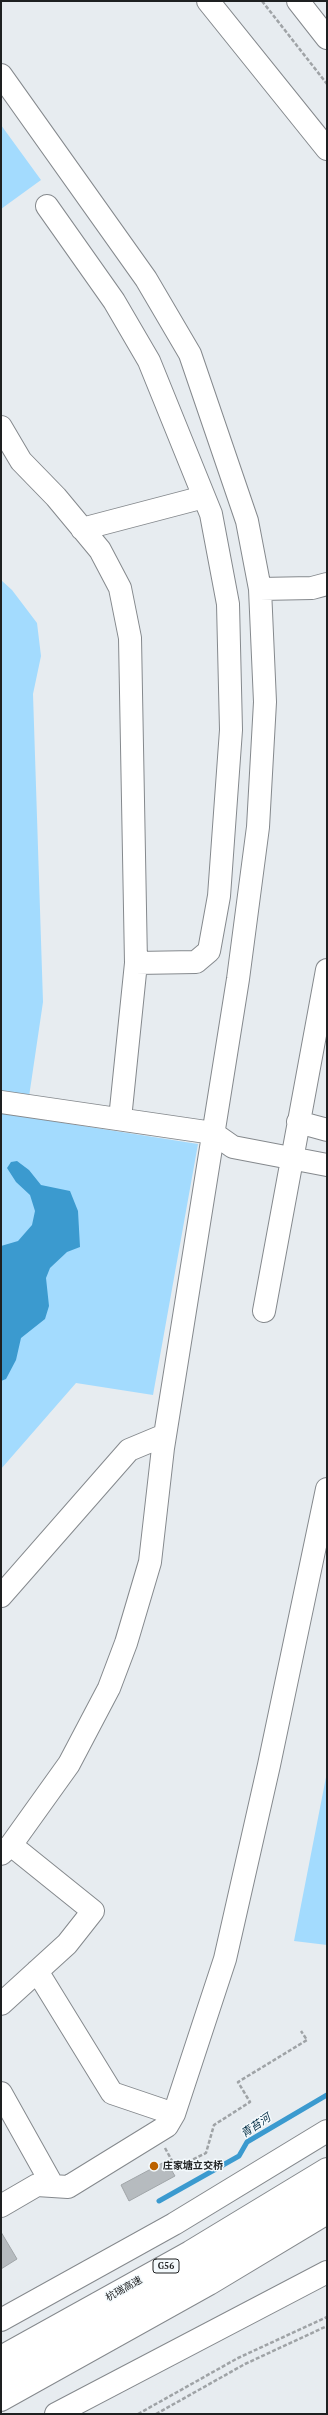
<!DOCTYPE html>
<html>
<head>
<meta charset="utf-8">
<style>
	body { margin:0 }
	#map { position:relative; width:328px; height:2415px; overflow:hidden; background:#e7ecf0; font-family:"PT Serif",serif }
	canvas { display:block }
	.frame { position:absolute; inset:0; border:2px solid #1e2021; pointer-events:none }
</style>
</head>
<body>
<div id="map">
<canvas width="328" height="2415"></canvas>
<div class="frame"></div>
</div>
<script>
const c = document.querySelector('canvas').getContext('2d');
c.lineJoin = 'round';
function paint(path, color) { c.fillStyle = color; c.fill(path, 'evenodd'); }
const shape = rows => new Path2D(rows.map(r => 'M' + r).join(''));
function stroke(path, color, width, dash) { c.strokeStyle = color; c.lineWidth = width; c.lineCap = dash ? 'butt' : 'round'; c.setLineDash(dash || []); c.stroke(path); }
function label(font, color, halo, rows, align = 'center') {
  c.font = font + ' "PT Serif","Noto Sans SC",serif'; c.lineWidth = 3; c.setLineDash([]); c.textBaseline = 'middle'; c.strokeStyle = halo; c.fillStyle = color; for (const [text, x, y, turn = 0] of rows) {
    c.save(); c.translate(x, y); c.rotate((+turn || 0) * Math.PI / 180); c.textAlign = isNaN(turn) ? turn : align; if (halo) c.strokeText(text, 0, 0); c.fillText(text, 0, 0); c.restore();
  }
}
paint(shape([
	[1,125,41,180,1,209],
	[1,580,12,590,37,623,41,656,33,694,43,1002,26,1117,198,1144,153,1395,76,1383,1,1469],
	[327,1772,327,1945,294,1941]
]), '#a3dbfe');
paint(shape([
	[17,1161,29,1170,41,1185,70,1191,78,1211,80,1247,67,1252,50,1268,46,1278,49,1306,45,1319,21,1338,16,1360,6,1379,1,1381,1,1246,18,1241,32,1225,35,1211,30,1195,16,1182,7,1168,11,1162]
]), '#3b9acf');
stroke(shape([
	[159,2201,239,2156,247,2142,327,2095]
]), '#3b9acf', 5);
const building = shape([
	[166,2161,175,2176,129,2201,121,2185,166,2161],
	[1,2232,17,2259,1,2269,1,2232]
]);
paint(building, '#b6bbbf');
stroke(building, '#a0a5a8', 1);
const minor = shape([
	[208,1,327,149],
	[1,75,146,279,190,354,247,521,260,589,265,702,258,827,238,979,163,1448,150,1562,126,1643,109,1688,69,1764,11,1845,1,1854],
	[47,206,114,301,149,361,211,514,228,604,231,730,219,896,209,951,196,962,136,963],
	[1,427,21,461,56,497,100,550,120,588,130,638,136,963,120,1119],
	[82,529,204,497],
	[260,589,312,588,327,584],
	[1,1102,213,1133,233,1147,327,1165],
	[298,1122,327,1130],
	[264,1311,327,970],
	[1,1596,129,1450,165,1435],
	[37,1971,112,2093,174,2114],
	[1,2004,67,1944,93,1911,11,1845],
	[1,2093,53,2186],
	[1,2206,37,2185,68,2187,167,2126,174,2114,225,1959,269,1765,327,1489]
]);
const major = shape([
	[298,1,327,38],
	[1,2379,118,2315,268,2228,327,2190],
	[56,2414,327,2272]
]);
const highway = shape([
	[1,2320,174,2224,327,2131],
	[1,2357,190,2252,327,2169],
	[1,2400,209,2284,327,2213]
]);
stroke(minor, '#85898d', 24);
stroke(major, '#85898d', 24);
stroke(highway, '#85898d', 24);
stroke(shape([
	[262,1,327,84],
	[165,2148,176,2168,206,2153,214,2125,250,2102,238,2082,307,2040,301,2031],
	[138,2414,238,2358,327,2317],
	[156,2414,245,2364,327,2326]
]), '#9fa3a6', 2.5, [4, 2]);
stroke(minor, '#fff', 22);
stroke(major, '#fff', 22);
stroke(highway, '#fff', 22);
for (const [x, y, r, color] of [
	[154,2166,5,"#bb6200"]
]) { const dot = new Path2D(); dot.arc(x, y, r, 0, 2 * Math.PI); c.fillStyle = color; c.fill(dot); stroke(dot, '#f4fafd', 1.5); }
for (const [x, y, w] of [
	[166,2266,26]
]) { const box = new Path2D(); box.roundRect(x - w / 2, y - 7, w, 14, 3); c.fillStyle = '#f4fafd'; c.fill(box); stroke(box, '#1e2021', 1); }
label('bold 9px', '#1e2021', null, [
	["G56",166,2266]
]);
label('bold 10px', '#1e2021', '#f4fafd', [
	["庄家塘立交桥",163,2166]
], 'left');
label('10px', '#1e2021', '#f4fafd', [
	["杭瑞高速",124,2289,-29]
]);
label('italic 11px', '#073147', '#f4fafd', [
	["青苔河",256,2126,-34]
]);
</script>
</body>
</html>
